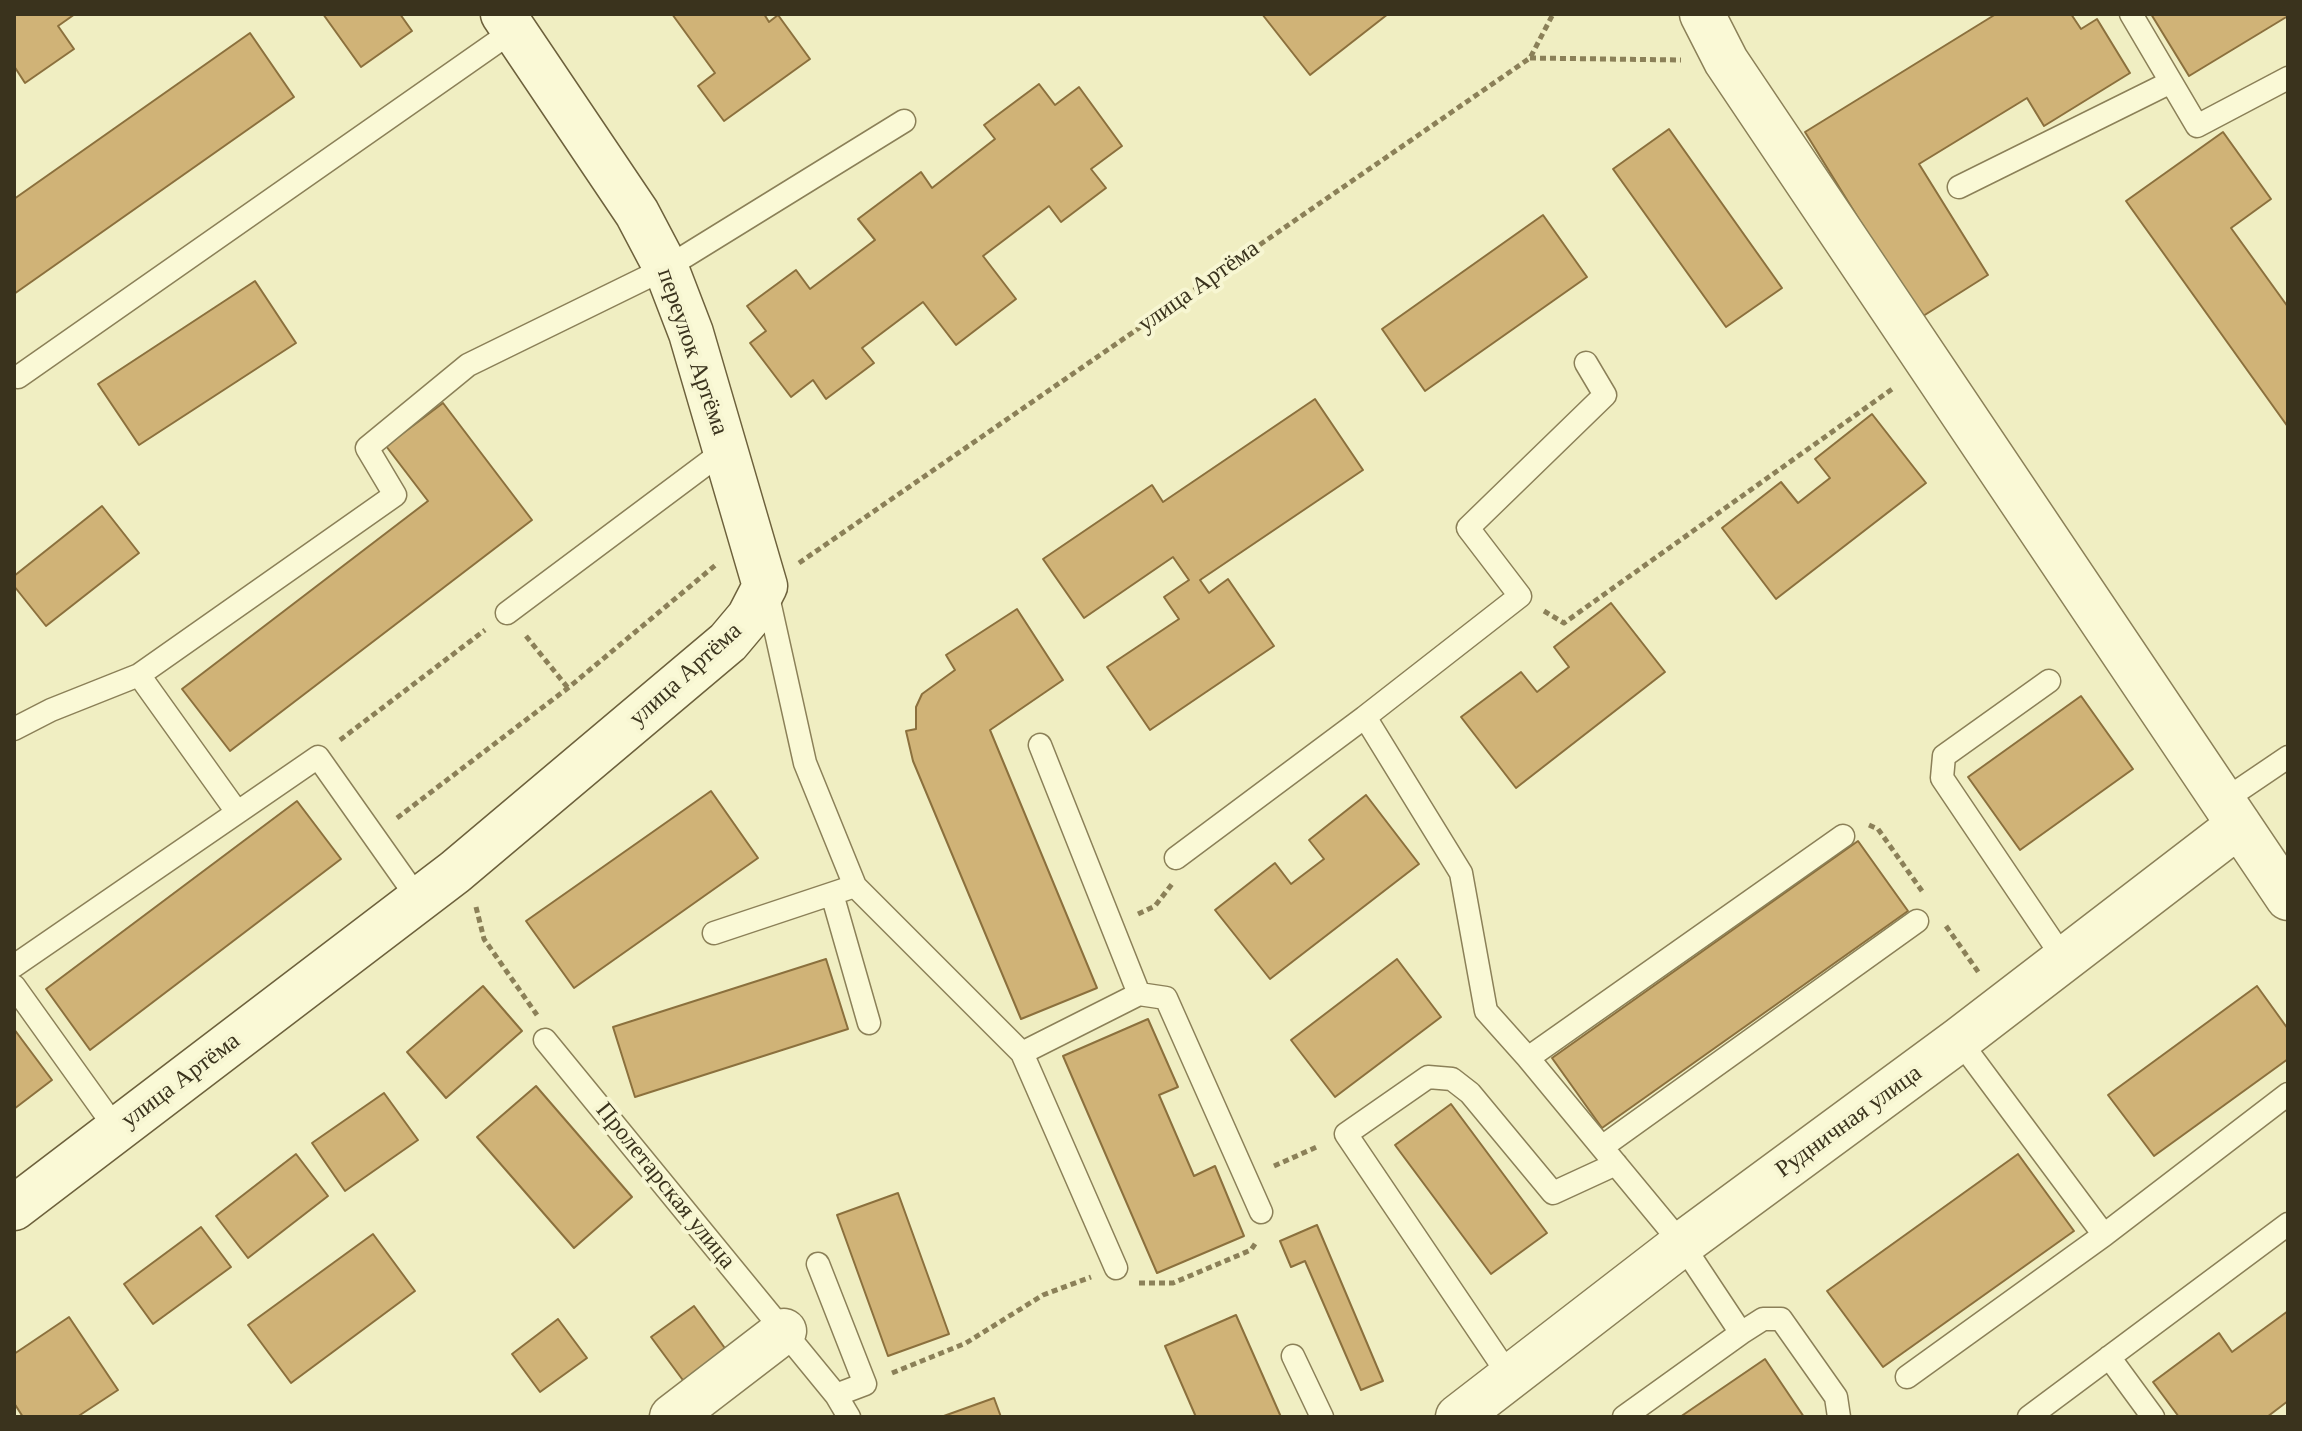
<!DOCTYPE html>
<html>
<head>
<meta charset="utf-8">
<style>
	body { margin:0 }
	#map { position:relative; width:2302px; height:1431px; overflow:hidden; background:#f0eec2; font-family:Georgia,serif }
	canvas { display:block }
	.frame { position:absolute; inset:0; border:16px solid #3a331d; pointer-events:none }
</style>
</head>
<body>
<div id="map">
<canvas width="2302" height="1431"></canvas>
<div class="frame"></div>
</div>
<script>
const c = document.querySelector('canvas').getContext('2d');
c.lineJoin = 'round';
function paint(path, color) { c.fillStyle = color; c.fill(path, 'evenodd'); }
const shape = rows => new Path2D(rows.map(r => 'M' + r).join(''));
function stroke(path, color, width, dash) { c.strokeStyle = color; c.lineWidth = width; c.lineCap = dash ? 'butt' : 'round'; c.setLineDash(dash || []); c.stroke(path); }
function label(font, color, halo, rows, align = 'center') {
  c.font = font + ' Georgia,serif'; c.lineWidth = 8; c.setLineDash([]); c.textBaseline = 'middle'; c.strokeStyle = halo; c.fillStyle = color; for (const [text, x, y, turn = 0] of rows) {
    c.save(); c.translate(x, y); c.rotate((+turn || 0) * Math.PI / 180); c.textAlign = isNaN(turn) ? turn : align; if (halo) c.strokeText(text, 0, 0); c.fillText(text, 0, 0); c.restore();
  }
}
const building = shape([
	[14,14,75,14,58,26,74,49,25,83,14,66,14,14],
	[323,14,400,14,412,31,361,67,323,14],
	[672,14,764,14,769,22,778,15,810,59,724,121,698,86,715,73,672,14],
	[1262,14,1388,14,1310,75,1262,14],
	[1996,14,2071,14,2081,29,2097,19,2130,73,2044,126,2027,98,1919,164,1988,275,1920,318,1805,132,1996,14],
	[2151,14,2288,14,2288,16,2189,76,2151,14],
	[250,33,294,97,14,294,14,199,250,33],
	[1039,84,1055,105,1079,87,1122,146,1091,169,1106,188,1061,222,1049,206,983,256,1016,299,956,345,923,302,862,348,874,363,826,399,813,380,791,397,750,343,766,331,747,306,796,270,810,289,875,240,858,219,921,172,932,188,995,139,984,125,1039,84],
	[1669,129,1782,288,1726,327,1613,169,1669,129],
	[2223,132,2271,199,2231,228,2288,307,2288,427,2126,201,2223,132],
	[1543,215,1587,277,1425,391,1382,329,1543,215],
	[255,281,296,343,139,445,98,384,255,281],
	[1315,399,1363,470,1200,580,1209,593,1228,579,1274,646,1150,730,1107,667,1179,619,1164,597,1189,580,1173,557,1084,618,1043,559,1152,485,1163,502,1315,399],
	[443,403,532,520,230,751,182,689,428,501,386,446,443,403],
	[1872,414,1926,483,1776,599,1722,528,1781,482,1798,503,1830,478,1815,459,1872,414],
	[102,506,139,553,46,626,14,586,14,576,102,506],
	[1611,603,1665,672,1516,788,1461,717,1521,672,1537,692,1569,667,1554,647,1611,603],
	[1017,609,1063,680,990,730,1097,988,1021,1019,913,761,906,731,916,729,916,707,922,694,955,670,946,655,1017,609],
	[2081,696,2133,769,2020,850,1968,777,2081,696],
	[711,791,758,858,574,988,526,921,711,791],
	[1366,795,1419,864,1270,979,1215,910,1275,863,1291,884,1324,859,1309,840,1366,795],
	[297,801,341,859,90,1050,46,989,297,801],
	[1858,841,1908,911,1602,1128,1552,1058,1858,841],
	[826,959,848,1029,635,1097,613,1027,826,959],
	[1397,959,1441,1017,1335,1097,1291,1040,1397,959],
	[483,986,522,1031,446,1098,407,1052,483,986],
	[2257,986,2288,1029,2288,1059,2154,1156,2108,1095,2257,986],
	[1148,1019,1178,1087,1159,1095,1194,1176,1215,1166,1244,1236,1157,1273,1063,1056,1148,1019],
	[14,1029,52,1080,14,1109,14,1029],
	[536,1086,632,1197,574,1248,477,1137,536,1086],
	[384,1093,418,1140,345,1191,312,1143,384,1093],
	[1451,1104,1547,1233,1491,1274,1395,1145,1451,1104],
	[296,1154,328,1196,248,1258,216,1216,296,1154],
	[2018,1154,2074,1231,1883,1367,1827,1291,2018,1154],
	[898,1193,949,1334,888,1356,837,1215,898,1193],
	[1317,1225,1383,1381,1361,1390,1305,1261,1291,1267,1280,1241,1317,1225],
	[201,1227,231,1267,153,1324,124,1284,201,1227],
	[373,1234,415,1291,291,1383,248,1325,373,1234],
	[694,1306,727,1351,685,1383,651,1337,694,1306],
	[2288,1311,2288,1401,2267,1417,2179,1417,2153,1382,2219,1333,2232,1352,2288,1311],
	[1236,1315,1281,1417,1196,1417,1165,1346,1236,1315],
	[69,1317,118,1390,77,1417,23,1417,14,1403,14,1354,69,1317],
	[558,1319,587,1358,540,1392,512,1354,558,1319],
	[1765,1359,1804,1417,1680,1417,1765,1359],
	[994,1398,1001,1417,941,1417,994,1398]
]);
paint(building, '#d0b377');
stroke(building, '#8b703d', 2);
const lane = shape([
	[2131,14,2197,126,2288,78],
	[1959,187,2171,82],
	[18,377,514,30],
	[767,592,805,763,855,886,1022,1053,1116,1268],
	[507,613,725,450],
	[2049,681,1944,756,1942,778,2064,959],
	[14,729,51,710,139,675],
	[2223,801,2288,757],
	[237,812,139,675,395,495,367,448,468,365,666,268,904,121],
	[1176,858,1365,717],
	[832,894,869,1023],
	[714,933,855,886],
	[14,966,318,757,419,900],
	[14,986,117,1130],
	[1139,994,1166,998,1261,1212],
	[545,1040,836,1395,849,1417],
	[1959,1040,2104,1235,2288,1094],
	[1022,1053,1139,994,1040,745],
	[1528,1058,1486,1011,1461,873,1365,717,1520,596,1468,528,1605,395,1586,363],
	[1602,1147,1917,921],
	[818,1264,865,1384,836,1395],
	[1741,1333,1763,1319,1781,1319,1836,1397,1839,1417],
	[1293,1356,1322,1417],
	[2109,1357,2153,1417],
	[1510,1377,1346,1134,1428,1077,1452,1079,1470,1093,1553,1193,1616,1164],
	[1907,1377,2104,1235],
	[1624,1417,1741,1333,1682,1244,1528,1058,1843,836],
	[2029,1417,2288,1224]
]);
const street = shape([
	[1702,14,1726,61,2288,898],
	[672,1417,784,1331],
	[1458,1417,1682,1244,1959,1040,2239,825]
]);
const secondary = shape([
	[14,1208,455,872,728,642,749,617,765,586,691,333,666,268,637,213,503,14]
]);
stroke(lane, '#8b8058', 25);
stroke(street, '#8b8058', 47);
stroke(secondary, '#6d613c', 47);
stroke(shape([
	[1530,58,1681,60],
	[799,563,1530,58,1553,14],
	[1544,611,1564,623,1895,387],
	[526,636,568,688],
	[340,740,485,630],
	[397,818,568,688,718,563],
	[1869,825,1878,829,1922,891],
	[476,907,484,939,537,1015],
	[1138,914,1155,906,1172,884],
	[1946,926,1979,973],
	[1274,1166,1319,1146],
	[1139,1283,1173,1283,1251,1250,1257,1241],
	[892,1373,966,1343,1043,1295,1091,1277]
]), '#8b8058', 5, [6, 4]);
stroke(lane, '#faf9d6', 22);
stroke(street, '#faf9d6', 44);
stroke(secondary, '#faf9d6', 44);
label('24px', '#3a331d', '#f7f6d2', [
	["улица Артёма",1199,287,-35],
	["переулок Артёма",692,352,71],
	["улица Артёма",686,675,-42],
	["улица Артёма",181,1081,-37],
	["Рудничная улица",1849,1122,-36],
	["Пролетарская улица",665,1186,51]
]);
</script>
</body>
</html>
